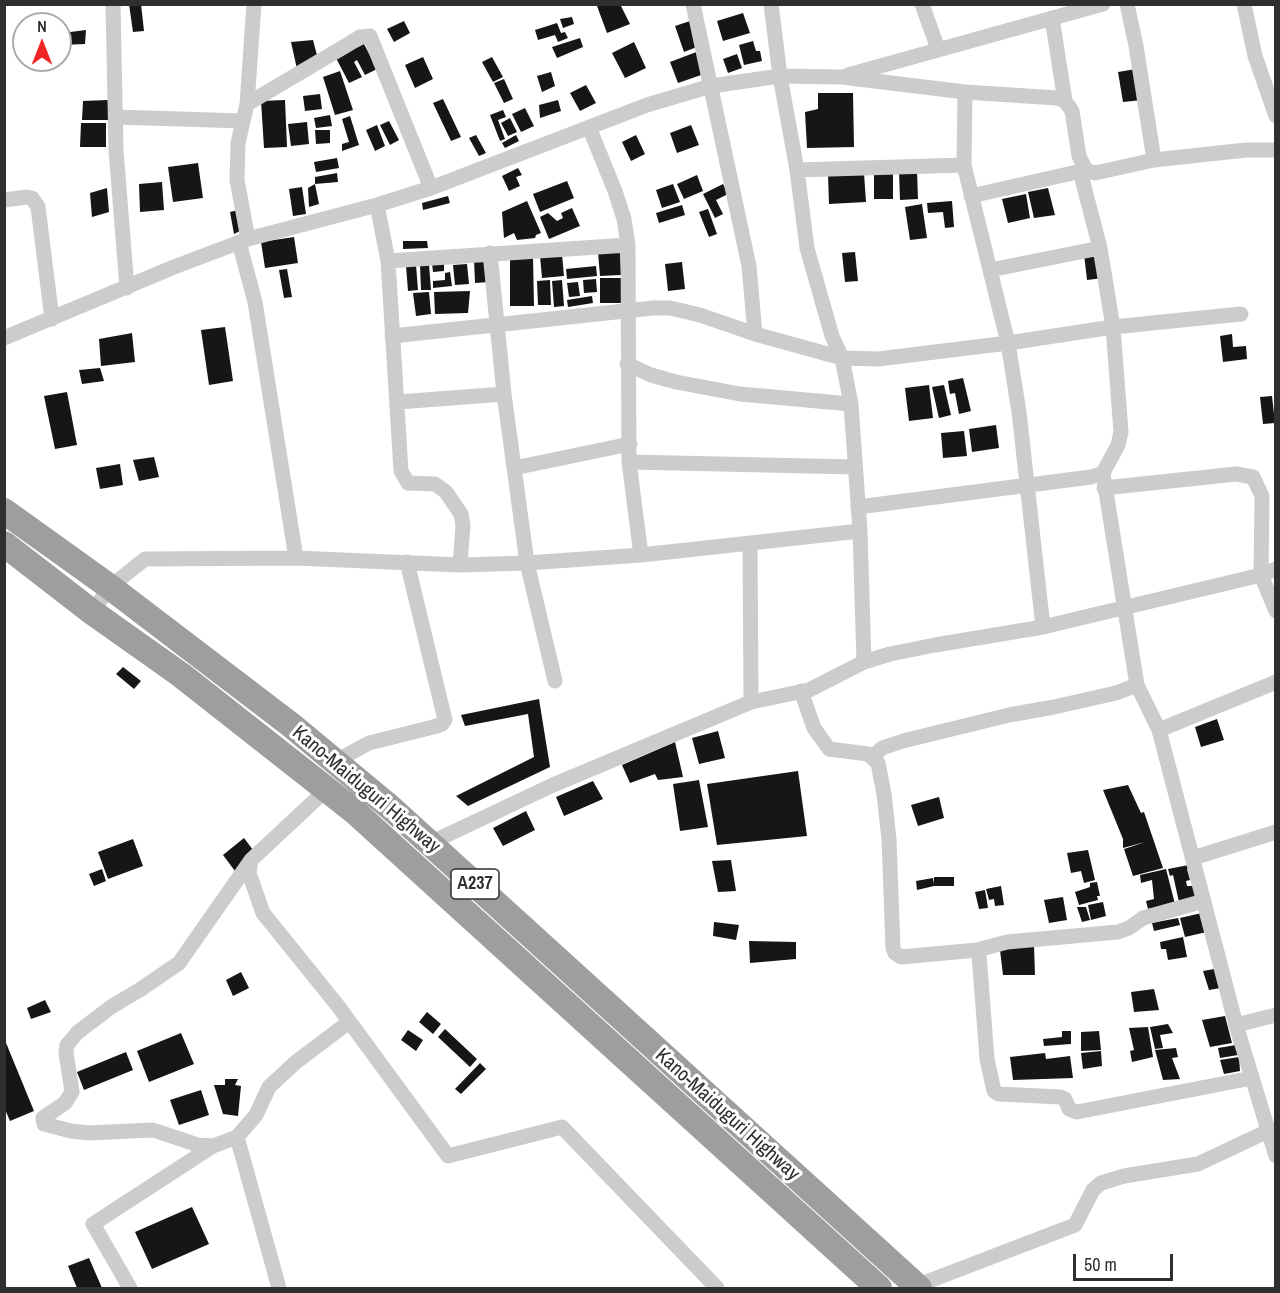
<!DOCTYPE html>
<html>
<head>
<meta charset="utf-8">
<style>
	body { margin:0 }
	#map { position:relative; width:1280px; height:1293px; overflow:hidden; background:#fff; font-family:"Archivo Narrow",sans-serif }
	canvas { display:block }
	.frame { position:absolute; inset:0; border:6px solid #2f2f2f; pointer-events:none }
	.north { position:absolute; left:12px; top:12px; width:60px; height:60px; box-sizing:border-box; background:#fff; border:2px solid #acacac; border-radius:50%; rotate:0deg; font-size:16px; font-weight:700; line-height:24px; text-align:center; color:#2f2f2f }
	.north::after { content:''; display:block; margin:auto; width:21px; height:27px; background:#f12526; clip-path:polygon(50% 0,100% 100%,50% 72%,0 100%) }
	.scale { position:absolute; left:1073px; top:1254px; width:100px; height:27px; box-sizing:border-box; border:3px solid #2f2f2f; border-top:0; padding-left:8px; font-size:18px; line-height:21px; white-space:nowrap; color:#2f2f2f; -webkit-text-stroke:4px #fff; paint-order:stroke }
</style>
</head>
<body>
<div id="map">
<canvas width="1280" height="1293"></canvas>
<div class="frame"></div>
<div class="north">N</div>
<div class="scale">50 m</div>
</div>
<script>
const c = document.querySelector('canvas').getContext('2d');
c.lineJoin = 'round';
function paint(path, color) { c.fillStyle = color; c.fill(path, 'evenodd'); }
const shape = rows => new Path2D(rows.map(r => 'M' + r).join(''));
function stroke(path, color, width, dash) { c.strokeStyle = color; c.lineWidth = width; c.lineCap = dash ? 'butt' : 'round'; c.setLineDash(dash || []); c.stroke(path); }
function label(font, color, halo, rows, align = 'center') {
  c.font = font + ' "Archivo Narrow",sans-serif'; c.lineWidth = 6; c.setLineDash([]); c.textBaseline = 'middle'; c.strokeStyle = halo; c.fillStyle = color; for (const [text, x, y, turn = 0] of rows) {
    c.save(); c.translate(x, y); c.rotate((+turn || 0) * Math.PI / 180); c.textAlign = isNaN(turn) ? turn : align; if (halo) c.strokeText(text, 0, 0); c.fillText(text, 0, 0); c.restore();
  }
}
paint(shape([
	[129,4,141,4,144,31,133,32],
	[601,4,620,4,630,24,607,33,597,6],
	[743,13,750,33,723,41,717,21],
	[572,17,574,24,563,28,560,19],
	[693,20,702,45,684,52,675,26],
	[404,21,410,33,394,42,387,29],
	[557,23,561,33,565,32,568,38,558,42,555,35,538,40,535,30],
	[86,30,85,44,62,45,62,33],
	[580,38,583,47,557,58,552,47],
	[313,40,318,59,297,69,291,42],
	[753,41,756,51,760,51,762,61,744,65,739,45],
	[634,42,646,68,625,78,612,53],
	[364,44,377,69,365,75,357,60,354,62,362,77,349,83,336,58],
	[699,51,707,73,678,83,670,62],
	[737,54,742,68,728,73,723,59],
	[423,57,433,79,415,88,405,65],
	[492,57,503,77,493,82,482,62],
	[1136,69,1142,100,1123,102,1118,72],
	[340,71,353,110,335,115,323,77],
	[551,72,555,86,542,92,537,76],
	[504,79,513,99,504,103,494,83],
	[586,85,596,103,580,111,570,93],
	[818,93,853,93,854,147,807,148,805,112,818,109],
	[320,94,322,109,305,111,303,96],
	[443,99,461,137,451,141,433,103],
	[108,100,108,120,82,120,83,101],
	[285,100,287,147,264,148,261,101],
	[558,100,561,111,540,118,539,105],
	[525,108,534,126,521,132,512,114],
	[503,110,506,117,498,120,505,139,500,141,490,115],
	[330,115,332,126,316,128,314,118],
	[350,116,359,145,342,151,342,144,349,142,342,119],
	[510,118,517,132,508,136,501,123],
	[389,121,399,140,390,145,380,125],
	[307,122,309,144,291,146,288,124],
	[81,123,106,123,106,147,80,147],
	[377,125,385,146,375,151,366,130],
	[691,125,699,145,677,153,670,133],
	[315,130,330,130,330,143,316,144],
	[476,135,486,153,479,156,469,138],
	[516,135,519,141,505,148,502,143],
	[636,135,645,154,631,161,622,142],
	[337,158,339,168,316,172,314,162],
	[198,163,203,198,173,202,168,167],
	[518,168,522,175,516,177,520,186,509,191,502,176],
	[874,170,893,170,893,199,874,199],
	[899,171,917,171,918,199,900,200],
	[337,173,338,182,315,184,315,177],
	[864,173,866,202,829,204,828,175],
	[697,175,703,191,684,199,677,184],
	[567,181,574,198,540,212,533,194],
	[162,182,164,210,140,212,139,184],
	[315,184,319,204,309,207,308,188],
	[673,184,680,202,662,208,656,190],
	[723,184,728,194,716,200,723,214,715,218,703,194],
	[302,187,306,214,293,216,289,189],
	[107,188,109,212,92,217,90,193],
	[1048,188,1055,215,1034,218,1028,192],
	[1026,194,1030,218,1008,223,1002,199],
	[448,196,450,203,423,210,422,203],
	[527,201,541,233,536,235,535,238,517,240,514,233,504,238,502,212],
	[952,201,954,227,945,228,943,212,928,213,927,203],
	[922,204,927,238,910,240,905,207],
	[682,205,685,215,659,223,656,213],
	[572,208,580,226,549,239,540,217,548,213,557,221,563,218,561,213],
	[708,209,717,234,709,237,699,212],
	[238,210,242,230,234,234,230,212],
	[294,237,298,263,265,268,261,242],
	[403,241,427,241,428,248,403,249],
	[620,251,621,275,600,276,598,252],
	[1099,251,1103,278,1087,280,1084,254],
	[855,252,858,281,845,282,842,253],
	[562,254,564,276,542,278,540,256],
	[510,257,533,257,534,306,510,306],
	[487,258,489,282,475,283,474,259],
	[444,262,444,271,433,272,432,263],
	[682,262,685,289,668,291,665,264],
	[429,264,431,290,421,290,420,265],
	[467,264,469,284,455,285,453,265],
	[416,265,418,290,408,291,406,266],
	[596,266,597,276,567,279,566,269],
	[287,269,292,297,284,298,279,270],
	[450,272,452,286,433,288,433,281,445,280,445,273],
	[600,278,622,278,624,303,600,303],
	[596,279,597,292,584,293,583,280],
	[550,280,551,305,538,305,537,281],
	[562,280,564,306,554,307,552,281],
	[578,282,580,296,569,297,567,283],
	[470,291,468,313,435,314,434,292],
	[429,292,431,314,416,316,413,293],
	[592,296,593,303,568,307,567,300],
	[225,327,233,381,209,385,201,330],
	[132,333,135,362,101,366,99,339],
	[1232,334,1233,347,1246,346,1247,359,1223,362,1220,336],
	[100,368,104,381,82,384,79,370],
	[963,378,971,411,959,414,955,393,950,394,948,381],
	[929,385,933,418,909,421,905,388],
	[944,385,951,415,939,418,932,387],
	[67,392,77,445,55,449,44,396],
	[1272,396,1275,423,1263,424,1260,397],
	[996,425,999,448,972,452,969,429],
	[964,431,967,456,943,458,941,433],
	[154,457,159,477,139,481,133,460],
	[120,464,123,485,100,489,96,468],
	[123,667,141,681,134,689,116,674],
	[539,699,550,767,468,806,456,796,534,757,528,714,465,726,461,715],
	[1217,719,1224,740,1201,747,1195,727],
	[718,731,725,758,699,764,692,738],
	[675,742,683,777,658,780,655,774,630,783,622,765],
	[798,771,807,836,717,845,707,784],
	[699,780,708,827,680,831,673,784],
	[593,781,603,799,564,816,556,797],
	[1128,785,1141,813,1144,812,1163,868,1133,876,1124,849,1145,842,1123,848,1123,839,1103,790],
	[939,797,944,818,918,826,911,805],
	[526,811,535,830,503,846,493,828],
	[244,838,256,854,235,871,223,855],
	[133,839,143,866,108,879,98,852],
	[1088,850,1095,880,1084,883,1081,871,1071,873,1067,853],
	[731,860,736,891,718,892,712,861],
	[1194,864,1194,868,1187,869,1190,880,1186,881,1187,886,1195,886,1198,899,1179,902,1173,875,1170,876,1168,869],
	[102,869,106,881,94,886,89,874],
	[1166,869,1175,904,1148,909,1146,901,1154,899,1152,880,1141,883,1140,875],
	[934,877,954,877,954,886,934,886,917,890,916,881,933,878,934,884],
	[1097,882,1100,896,1097,896,1098,900,1079,905,1075,892,1090,887,1090,883],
	[1001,886,1004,905,995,906,994,899,989,900,986,889],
	[985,890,988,908,979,909,975,892],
	[1063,897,1067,920,1049,923,1044,900],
	[1103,902,1106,916,1091,920,1088,905],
	[1077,907,1086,907,1090,920,1082,922],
	[1206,912,1211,931,1185,937,1180,918],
	[1178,918,1180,925,1154,931,1152,923],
	[714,922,739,925,736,940,713,936],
	[1183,937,1187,957,1168,960,1166,949,1161,949,1160,942],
	[749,941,796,942,796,959,750,963],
	[1034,946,1035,975,1003,975,1000,950],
	[1220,968,1226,987,1209,990,1203,971],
	[241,972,249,988,233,996,226,980],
	[1154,989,1159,1010,1134,1012,1131,992],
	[45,1000,51,1012,31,1019,27,1008],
	[427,1012,441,1024,433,1034,419,1022],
	[1225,1016,1232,1043,1210,1047,1202,1020],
	[1168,1024,1173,1033,1160,1035,1163,1048,1155,1049,1150,1027],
	[1148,1027,1153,1057,1132,1062,1130,1051,1134,1050,1129,1028],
	[445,1029,477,1059,470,1067,438,1037],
	[408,1030,423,1040,416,1051,401,1040],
	[1062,1031,1071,1031,1071,1044,1044,1046,1043,1039,1062,1037],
	[1099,1031,1101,1050,1081,1051,1081,1032],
	[181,1033,194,1064,149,1082,137,1051],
	[4,1038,34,1111,10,1121,4,1107],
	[1236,1045,1238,1055,1220,1058,1218,1048],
	[1176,1048,1178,1057,1172,1058,1180,1079,1163,1080,1155,1050],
	[1101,1051,1102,1066,1083,1069,1081,1053],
	[126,1052,133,1070,84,1090,77,1072],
	[1045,1053,1046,1059,1070,1056,1073,1078,1013,1080,1010,1057],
	[1239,1057,1240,1071,1224,1074,1220,1060],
	[480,1063,486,1069,461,1094,455,1089],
	[225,1079,238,1079,235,1085,241,1086,238,1116,223,1114,214,1085,225,1085],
	[201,1090,209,1115,179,1125,170,1100],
	[192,1207,209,1244,152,1269,135,1232],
	[89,1258,102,1288,77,1288,68,1266]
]), '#161616');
stroke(shape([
	[113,4,116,150,127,288],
	[693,4,749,266,755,334],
	[771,4,780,76,797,170,807,248,832,336,842,358,851,404,860,531,864,662],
	[922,4,938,49],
	[1127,4,1136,46,1154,160],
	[1244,4,1255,56,1276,116],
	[1052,18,1065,101,1072,111,1079,156,1086,170,1095,173,1154,160,1246,150,1276,150],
	[848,75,1103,4],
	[965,92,964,165,1008,343,1019,412,1043,627],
	[247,104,347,45,360,37,370,36,431,188],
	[116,117,243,121],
	[589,127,615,191,624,219,628,245,629,462,641,555],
	[797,170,964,165],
	[1080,171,1100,248,1113,327,1121,432,1118,445,1103,473,1137,685,1159,730,1236,1025,1276,1156],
	[971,196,1086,170],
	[4,200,27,197,32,198,38,207,52,319],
	[377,205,388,261,401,471,408,483,435,484,446,492,461,514,463,525,460,565],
	[248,239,237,180,238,143,247,104,254,4],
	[239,242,255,302,296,558],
	[490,253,504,394,527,563,555,681],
	[388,261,628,245],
	[990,270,1100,248],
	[392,336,653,308,670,308,700,315,755,334,842,358,878,359,1008,343,1113,327,1241,314],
	[4,338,174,267,248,239,377,205,431,188,647,105,711,86,780,76,842,77,965,92,1057,98,1065,101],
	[627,364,651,375,676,382,740,394,851,404],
	[398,402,504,394],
	[629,462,855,467],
	[514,468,630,444],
	[1104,488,1236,474,1253,477,1262,496,1261,575,1276,611],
	[858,507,1091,477,1103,473],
	[750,543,751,702],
	[92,612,110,587,145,559,296,558,460,565,527,563,641,555,860,531],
	[801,691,814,728,829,749,868,754,878,763,884,794,889,839,893,948,895,953,901,957,977,950,1007,942,1118,932,1129,928,1143,918,1204,901],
	[1159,730,1276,682],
	[873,757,882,748,903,741,1009,715,1054,707,1116,693,1137,685],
	[334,762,369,743,437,726,442,724,445,720,407,562],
	[327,789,251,860,249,873,263,913,338,1006,448,1156,562,1127,717,1288],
	[430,843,553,785,751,702,809,690,864,662,890,654,935,645,1043,627,1261,575,1276,569],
	[1193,858,1276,832],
	[251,860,179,963,141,989,111,1007,78,1032,67,1045,66,1053,72,1092,65,1103,43,1118,44,1124,71,1131,89,1133,153,1130,198,1145,213,1146,237,1137,256,1115,269,1087,296,1062,349,1022],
	[977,950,979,954,987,1059,994,1091,999,1094,1060,1097,1065,1099,1069,1109,1077,1112,1252,1078],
	[1236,1025,1276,1015],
	[237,1137,279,1288],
	[916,1286,1075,1225,1093,1190,1101,1183,1124,1176,1198,1164,1268,1131],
	[130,1288,93,1224,213,1146]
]), '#ccc', 15);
stroke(shape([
	[4,511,110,587,291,725,392,809,919,1288],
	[4,544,92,612,181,675,354,811,879,1288]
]), '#9e9e9e', 26);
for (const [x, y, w] of [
	[475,884,48]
]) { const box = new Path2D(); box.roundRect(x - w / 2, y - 15, w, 30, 4.5); c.fillStyle = '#fff'; c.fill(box); stroke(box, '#2f2f2f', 1.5); }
label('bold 18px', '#2f2f2f', null, [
	["A237",475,884]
]);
label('20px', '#2f2f2f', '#fff', [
	["Kano-Maiduguri Highway",366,790,40],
	["Kano-Maiduguri Highway",727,1115,42]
]);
</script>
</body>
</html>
